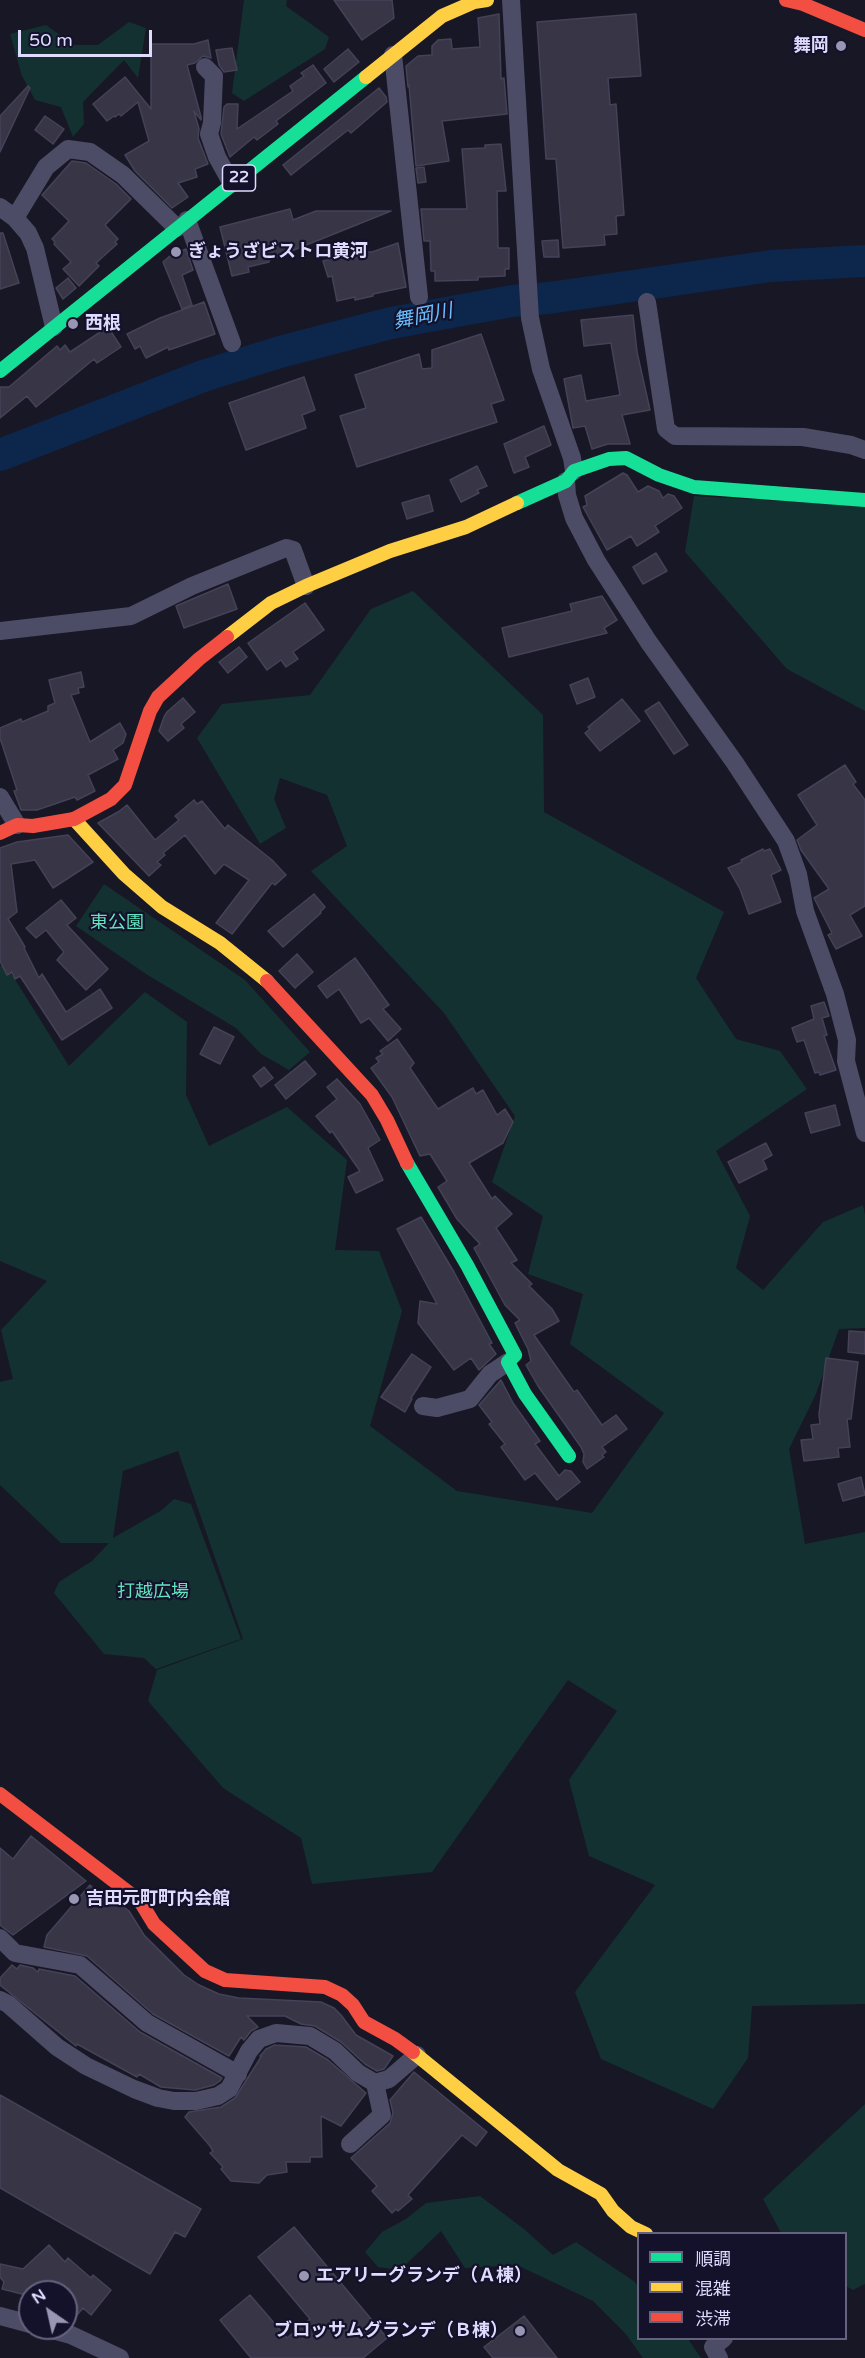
<!DOCTYPE html>
<html>
<head>
<meta charset="utf-8">
<style>
	body { margin:0 }
	#map { position:relative; width:865px; height:2358px; overflow:hidden; background:#181725; font-family:"Varela Round","Noto Sans JP",sans-serif }
	canvas { display:block }
	.legend { position:absolute; left:637px; top:2232px; width:210px; height:108px; box-sizing:border-box; background:#14112b; border:2px solid #656280; margin:0; padding:8px 10px; list-style:none; font-size:18px; color:#dedbff }
	.legend li { display:flex; align-items:center; gap:12px; height:30px }
	.legend b { width:30px; border:2px solid #656280 }
	.north { position:absolute; left:18px; top:2280px; width:60px; height:60px; box-sizing:border-box; background:#14112b; border:2px solid #656280; border-radius:50%; rotate:326deg; font-size:16px; font-weight:700; line-height:24px; text-align:center; color:#dedbff }
	.north::after { content:''; display:block; margin:auto; width:21px; height:27px; background:#9996b3; clip-path:polygon(50% 0,100% 100%,50% 72%,0 100%) }
	.scale { position:absolute; left:18px; top:30px; width:134px; height:27px; box-sizing:border-box; border:3px solid #dedbff; border-top:0; padding-left:8px; font-size:18px; line-height:21px; white-space:nowrap; color:#dedbff; -webkit-text-stroke:4px #14112b; paint-order:stroke }
</style>
</head>
<body>
<div id="map">
<canvas width="865" height="2358"></canvas>
<ul class="legend">
<li><b style="height:8px;background:#16e098"></b>順調</li>
<li><b style="height:8px;background:#ffcf43"></b>混雑</li>
<li><b style="height:8px;background:#f24e42"></b>渋滞</li>
</ul>
<div class="north">N</div>
<div class="scale">50 m</div>
</div>
<script>
const c = document.querySelector('canvas').getContext('2d');
c.lineJoin = 'round';
function paint(path, color) { c.fillStyle = color; c.fill(path, 'evenodd'); }
const shape = rows => new Path2D(rows.map(r => 'M' + r).join(''));
function stroke(path, color, width, dash) { c.strokeStyle = color; c.lineWidth = width; c.lineCap = dash ? 'butt' : 'round'; c.setLineDash(dash || []); c.stroke(path); }
function label(font, color, halo, rows, align = 'center') {
  c.font = font + ' "Varela Round","Noto Sans JP",sans-serif'; c.lineWidth = 4.5; c.setLineDash([]); c.textBaseline = 'middle'; c.strokeStyle = halo; c.fillStyle = color; for (const [text, x, y, turn = 0] of rows) {
    c.save(); c.translate(x, y); c.rotate((+turn || 0) * Math.PI / 180); c.textAlign = isNaN(turn) ? turn : align; if (halo) c.strokeText(text, 0, 0); c.fillText(text, 0, 0); c.restore();
  }
}
paint(shape([
	[244,0,287,0,286,6,329,37,325,49,244,101,232,93],
	[129,22,146,28,138,78,124,60,83,102,84,124,73,137,61,107,35,100,22,76,10,34,46,25,74,45,98,45],
	[694,496,865,506,865,711,787,669,685,552],
	[413,591,543,715,544,812,724,912,696,978,736,1039,780,1051,807,1089,716,1151,750,1216,736,1268,763,1290,823,1222,863,1205,865,1215,865,1328,839,1329,816,1394,789,1449,805,1544,865,1532,865,2004,752,2006,748,2058,713,2109,601,2059,575,1992,655,1885,589,1856,569,1780,617,1711,568,1680,432,1872,312,1884,301,1838,223,1788,148,1701,157,1670,243,1639,178,1451,123,1471,113,1538,162,1510,174,1499,191,1504,241,1639,156,1669,144,1658,104,1654,54,1593,59,1582,92,1561,109,1543,61,1543,0,1485,0,1382,13,1379,1,1330,47,1281,0,1261,0,966,6,965,69,1066,145,992,187,1022,186,1095,209,1146,287,1107,347,1160,335,1250,379,1251,402,1311,370,1426,457,1491,592,1513,664,1413,570,1344,583,1294,528,1274,543,1216,492,1182,515,1116,444,1013,311,871,347,846,327,795,280,778,274,799,286,828,260,844,197,738,222,704,310,695,371,609],
	[104,884,245,980,310,1052,289,1070,261,1054,236,1028,146,974,76,926],
	[865,2104,865,2284,853,2290,846,2286,846,2234,781,2233,763,2199],
	[480,2196,524,2229,553,2255,576,2242,635,2282,638,2286,638,2338,688,2339,701,2358,643,2358,625,2333,593,2301,517,2265,465,2268,441,2231,400,2270,378,2267,365,2252,382,2232,406,2219,426,2203]
]), '#143131');
stroke(shape([
	[0,455,203,376,280,352,391,323,512,301,549,298,771,266,865,261]
]), '#0d264b', 32);
const building = shape([
	[334,0,392,0,394,18,362,40,334,0],
	[499,14,501,79,504,78,507,114,442,121,449,161,416,166,409,85,408,87,406,66,418,56,432,55,432,46,438,40,451,39,452,49,480,47,478,18,499,14],
	[636,14,641,76,608,78,610,105,616,104,624,215,616,216,617,234,604,235,605,245,563,248,556,159,546,159,537,22,636,14],
	[208,40,211,58,203,56,195,63,187,65,201,117,201,120,194,111,199,129,198,138,208,164,195,169,197,177,178,183,188,197,172,208,135,171,125,155,149,141,138,102,121,116,119,114,115,117,114,116,107,121,93,104,125,77,151,109,151,44,194,44,208,40],
	[232,48,237,70,224,72,219,65,216,50,232,48],
	[348,49,359,62,334,82,324,69,348,49],
	[313,65,326,83,276,121,278,124,257,140,254,137,230,157,221,134,224,107,227,104,238,104,237,129,293,91,290,86,304,76,301,73,313,65],
	[28,86,30,88,0,152,0,116,28,86],
	[379,88,386,97,387,102,351,133,348,130,291,175,283,165,379,88],
	[45,116,64,129,53,144,35,130,45,116],
	[501,144,506,191,497,191,498,248,509,248,509,269,505,269,505,276,478,277,478,280,435,281,435,271,431,271,430,241,424,241,421,209,467,209,462,149,485,148,485,145,501,144],
	[72,161,86,163,116,184,131,199,105,225,118,239,115,242,117,244,96,263,99,266,79,286,63,269,71,262,54,244,55,242,52,239,69,221,42,195,72,161],
	[424,167,426,182,418,183,416,168,424,167],
	[290,209,293,220,316,211,391,211,269,260,269,262,248,267,249,272,232,276,220,227,290,209],
	[0,233,3,233,19,283,0,289,0,233],
	[558,240,559,257,544,257,542,241,558,240],
	[398,243,406,287,373,294,373,296,355,300,355,297,337,301,332,276,328,277,323,261,357,252,372,252,398,243],
	[186,249,193,270,182,275,192,305,182,309,163,262,171,255,186,249],
	[68,278,76,288,63,299,56,288,68,278],
	[204,302,215,334,169,350,168,347,146,358,140,346,135,349,127,334,160,318,204,302],
	[633,315,637,352,650,410,622,415,630,444,608,444,592,449,585,426,573,428,564,379,581,375,586,401,620,395,611,343,584,346,581,320,633,315],
	[108,327,121,347,97,363,94,359,36,407,27,396,0,418,0,387,9,387,57,346,60,350,65,345,70,352,108,327],
	[481,334,504,400,491,404,497,422,357,467,340,416,366,408,355,375,419,354,422,369,432,368,432,350,481,334],
	[304,377,315,410,302,415,306,428,246,450,229,403,304,377],
	[544,426,551,445,525,457,529,467,514,473,504,444,544,426],
	[477,466,487,486,477,490,479,493,461,502,450,480,477,466],
	[623,473,627,475,638,492,648,486,659,491,663,498,668,494,674,496,682,508,655,526,659,532,637,546,631,536,607,550,583,507,587,505,585,496,623,473],
	[429,495,433,511,407,519,402,503,429,495],
	[656,553,667,571,643,584,633,567,656,553],
	[228,584,237,609,184,628,176,606,228,584],
	[602,596,617,620,604,628,607,633,509,657,502,628,572,611,570,604,602,596],
	[305,603,324,630,293,652,298,659,286,667,281,660,267,670,248,643,305,603],
	[239,647,247,657,228,673,219,662,239,647],
	[81,672,84,687,78,688,79,693,71,695,90,742,120,723,126,734,123,743,113,750,118,759,88,775,95,791,77,800,75,797,37,810,21,810,14,791,17,790,0,738,0,728,21,719,22,722,48,711,48,706,55,703,49,680,81,672],
	[588,678,595,697,577,704,570,685,588,678],
	[183,698,195,712,181,724,184,728,168,741,159,731,164,717,167,712,183,698],
	[622,699,640,721,600,751,585,733,590,729,588,727,622,699],
	[659,702,688,745,674,754,645,711,659,702],
	[845,765,856,782,853,784,865,800,865,906,850,915,862,936,836,949,828,935,832,933,814,898,829,889,801,850,797,840,817,825,798,795,845,765],
	[194,800,197,804,202,801,225,829,228,825,272,860,286,875,275,885,272,883,232,934,216,923,249,880,224,864,215,874,185,835,163,853,165,855,157,862,161,865,149,876,98,823,118,812,127,805,155,840,179,820,175,816,194,800],
	[68,835,93,862,53,888,35,860,11,864,17,912,8,919,25,947,24,948,39,978,42,974,66,1012,100,989,112,1008,62,1040,20,976,15,979,12,972,7,975,0,961,0,848,17,842,68,835],
	[763,849,764,851,770,849,781,870,771,875,781,902,749,914,740,889,728,868,742,862,741,860,763,849],
	[314,894,325,907,320,912,321,913,283,947,268,931,314,894],
	[61,900,76,918,67,925,108,969,86,990,57,960,64,952,46,930,36,938,26,928,61,900],
	[297,954,313,972,295,988,279,971,297,954],
	[355,958,389,1005,383,1009,401,1029,388,1041,369,1018,361,1023,339,989,327,998,318,986,355,958],
	[824,1002,829,1016,822,1018,827,1035,824,1036,836,1070,820,1075,819,1072,815,1073,804,1040,797,1042,792,1028,814,1019,811,1006,824,1002],
	[214,1027,234,1037,220,1064,200,1054,214,1027],
	[397,1039,414,1063,410,1068,438,1109,473,1088,476,1094,483,1090,497,1115,505,1109,513,1122,503,1143,469,1163,492,1199,495,1196,512,1214,496,1228,517,1260,511,1263,532,1284,529,1286,552,1309,559,1321,534,1335,574,1392,577,1390,602,1425,616,1415,627,1429,602,1447,606,1452,602,1455,604,1457,587,1469,583,1462,584,1454,581,1447,538,1386,526,1365,531,1361,528,1349,515,1323,520,1320,505,1305,474,1248,480,1244,457,1219,438,1187,447,1181,430,1154,420,1156,392,1097,371,1068,379,1062,376,1058,383,1054,380,1051,397,1039],
	[305,1061,316,1074,286,1099,275,1085,305,1061],
	[264,1067,273,1078,261,1087,253,1076,264,1067],
	[337,1079,360,1104,380,1140,368,1148,383,1180,356,1193,348,1177,360,1171,332,1131,330,1133,316,1116,337,1099,327,1087,337,1079],
	[835,1105,840,1125,811,1133,805,1113,835,1105],
	[766,1143,772,1155,763,1160,767,1169,739,1183,728,1162,766,1143],
	[421,1217,454,1272,492,1343,489,1344,496,1354,479,1370,471,1358,454,1370,418,1323,420,1301,437,1304,397,1229,421,1217],
	[849,1331,865,1332,865,1354,848,1352,849,1331],
	[412,1354,431,1367,411,1398,412,1399,405,1412,381,1397,412,1354],
	[826,1358,858,1362,851,1419,847,1419,850,1447,838,1448,839,1457,804,1461,801,1440,813,1439,811,1425,820,1424,819,1414,826,1358],
	[501,1380,513,1403,540,1441,535,1444,559,1476,565,1470,571,1471,580,1482,557,1500,535,1473,525,1480,501,1447,505,1444,489,1424,492,1422,479,1405,501,1380],
	[861,1477,865,1495,843,1501,838,1484,861,1477],
	[31,1836,86,1881,13,1935,0,1925,0,1848,13,1859,31,1836],
	[90,1885,99,1894,102,1891,129,1911,144,1935,184,1975,199,1985,219,1994,239,1998,321,2002,334,2008,341,2015,356,2035,393,2056,384,2069,377,2071,365,2064,341,2042,315,2026,301,2024,285,2016,247,2016,258,2027,251,2031,244,2040,241,2037,229,2056,153,2014,87,1956,44,1947,47,1935,90,1885],
	[12,1965,17,1969,20,1965,33,1968,38,1972,39,1969,75,1976,140,2032,222,2078,220,2081,214,2085,195,2090,161,2087,139,2074,137,2077,77,2044,76,2046,0,1985,0,1978,12,1965],
	[275,2045,306,2047,328,2060,366,2093,341,2126,321,2116,322,2157,310,2157,310,2162,286,2162,287,2172,267,2175,259,2183,231,2181,221,2169,223,2167,210,2153,213,2151,210,2146,185,2117,189,2112,221,2107,235,2098,261,2057,260,2056,266,2049,275,2045],
	[414,2072,487,2132,476,2146,462,2135,408,2195,412,2199,398,2211,396,2209,392,2213,372,2191,377,2186,351,2158,390,2123,393,2113,390,2100,414,2072],
	[0,2095,201,2209,185,2237,175,2232,150,2274,0,2188,0,2095],
	[294,2227,387,2338,363,2358,251,2358,220,2320,250,2295,287,2338,310,2319,258,2257,294,2227],
	[49,2245,65,2262,68,2258,91,2278,93,2275,111,2290,91,2315,83,2308,70,2323,66,2322,66,2292,27,2292,26,2295,2,2289,4,2282,0,2277,0,2264,23,2269,49,2245],
	[524,2316,557,2358,493,2358,484,2347,524,2316]
]);
paint(building, '#383546');
stroke(building, '#454258', 1.5);
stroke(shape([
	[511,0,530,318,541,369,572,458,574,471],
	[393,55,419,297],
	[205,67,214,76,212,123,209,134,217,157,232,184],
	[0,207,15,218,28,233,35,248,54,327],
	[15,218,46,167,68,149,90,152,123,175,177,228],
	[187,220,232,343],
	[647,302,666,429,675,436,803,437,851,445,865,450],
	[566,481,567,495,574,518,596,560,648,641,735,763,786,841,798,874,805,911,835,994,847,1040,846,1061,865,1133],
	[0,631,131,616,192,586,286,548,293,550,306,586],
	[0,797,17,825],
	[423,1406,437,1408,470,1399,490,1374,508,1362],
	[0,1938,15,1953,80,1965,147,2023,238,2074],
	[0,2000,8,2004,57,2047,86,2066,134,2089,158,2098,174,2101,196,2101,218,2096,229,2089,249,2051,259,2039,276,2033,310,2036,335,2051,358,2073,375,2083,389,2079,417,2055],
	[350,2144,382,2115,375,2083],
	[0,2316,30,2324],
	[45,2328,71,2335,120,2358],
	[719,2358,713,2347,724,2338]
]), '#4c4c66', 18);
stroke(shape([
	[0,371,366,77],
	[517,503,566,481,574,471,609,459,626,458,659,475,694,487,865,500],
	[407,1163,467,1265,515,1355,508,1362,525,1394,569,1456]
]), '#16e098', 14);
stroke(shape([
	[366,77,442,16,474,2,487,0],
	[227,637,271,603,306,586,390,551,466,527,517,503],
	[74,819,124,874,162,907,220,943,267,981],
	[413,2052,558,2170,601,2194,613,2211,631,2227,646,2234]
]), '#ffcf43', 14);
stroke(shape([
	[786,0,803,4,865,30],
	[0,833,17,825,33,826,74,819,111,799,125,785,150,711,158,697,199,659,227,637],
	[267,981,372,1095,387,1120,407,1163],
	[0,1794,140,1901,154,1924,205,1971,225,1980,325,1987,342,1995,353,2005,364,2022,395,2039,413,2052]
]), '#f24e42', 14);
for (const [x, y, r, color] of [
	[841,46,6,"#9996b3"],
	[176,252,6,"#9996b3"],
	[73,324,6,"#9996b3"],
	[74,1899,6,"#9996b3"],
	[304,2276,6,"#9996b3"],
	[520,2331,6,"#9996b3"]
]) { const dot = new Path2D(); dot.arc(x, y, r, 0, 2 * Math.PI); c.fillStyle = color; c.fill(dot); stroke(dot, '#14112b', 2); }
for (const [x, y, w] of [
	[239,178,33]
]) { const box = new Path2D(); box.roundRect(x - w / 2, y - 13, w, 26, 4.5); c.fillStyle = '#14112b'; c.fill(box); stroke(box, '#dedbff', 1.5); }
label('bold 16px', '#dedbff', null, [
	["22",239,178]
]);
label('bold 18px', '#dedbff', '#14112b', [
	["舞岡",829,46,"right"],
	["ぎょうざビストロ黄河",188,252],
	["西根",85,324],
	["吉田元町町内会館",86,1899],
	["エアリーグランデ（Ａ棟）",316,2276],
	["ブロッサムグランデ（Ｂ棟）",508,2331,"right"]
], 'left');
label('18px', '#63e3be', '#14112b', [
	["東公園",117,923],
	["打越広場",153,1592]
]);
label('italic 20px', '#69bfff', '#14112b', [
	["舞岡川",423,317,-11]
]);
</script>
</body>
</html>
